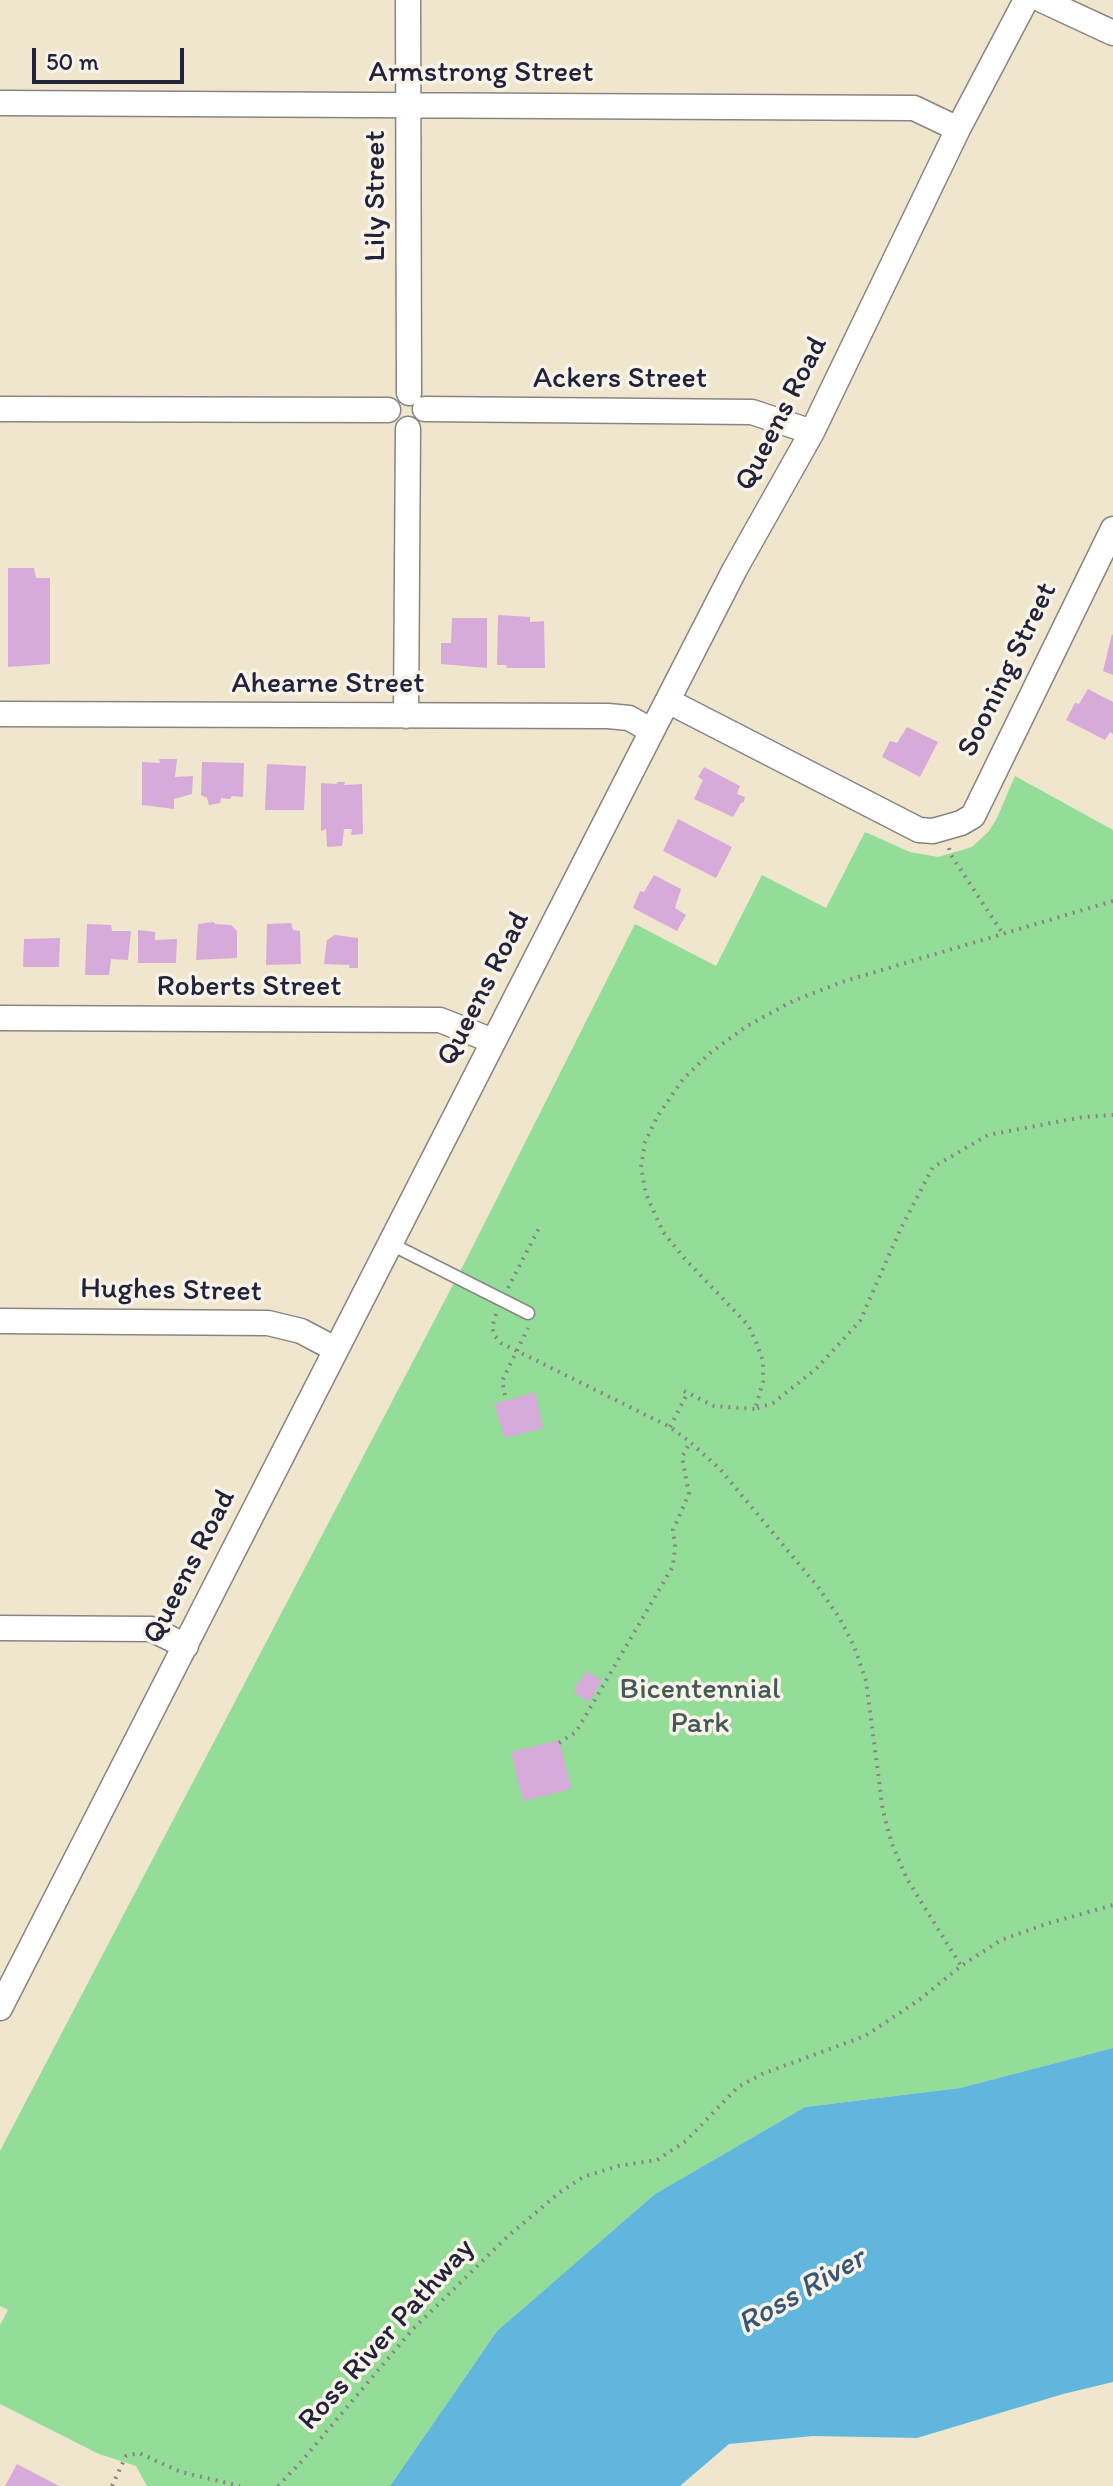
<!DOCTYPE html>
<html>
<head>
<meta charset="utf-8">
<style>
	body { margin:0 }
	#map { position:relative; width:1113px; height:2486px; overflow:hidden; background:#f0e6cd; font-family:Itim,sans-serif }
	canvas { display:block }
	.scale { position:absolute; left:32px; top:48px; width:152px; height:36px; box-sizing:border-box; border:4px solid #22223b; border-top:0; padding-left:10px; font-size:24px; line-height:28px; white-space:nowrap; color:#22223b; -webkit-text-stroke:6px #f7f3e8; paint-order:stroke }
</style>
</head>
<body>
<div id="map">
<canvas width="1113" height="2486"></canvas>
<div class="scale">50 m</div>
</div>
<script>
const c = document.querySelector('canvas').getContext('2d');
c.lineJoin = 'round';
function paint(path, color) { c.fillStyle = color; c.fill(path, 'evenodd'); }
const shape = rows => new Path2D(rows.map(r => 'M' + r).join(''));
function stroke(path, color, width, dash) { c.strokeStyle = color; c.lineWidth = width; c.lineCap = dash ? 'butt' : 'round'; c.setLineDash(dash || []); c.stroke(path); }
function label(font, color, halo, rows, align = 'center') {
  c.font = font + ' Itim,sans-serif'; c.lineWidth = 7; c.setLineDash([]); c.textBaseline = 'middle'; c.strokeStyle = halo; c.fillStyle = color; for (const [text, x, y, turn = 0] of rows) {
    c.save(); c.translate(x, y); c.rotate((+turn || 0) * Math.PI / 180); c.textAlign = isNaN(turn) ? turn : align; if (halo) c.strokeText(text, 0, 0); c.fillText(text, 0, 0); c.restore();
  }
}
paint(shape([
	[1015,776,1113,830,1113,2048,960,2088,805,2107,655,2194,497,2331,390,2486,147,2486,136,2466,99,2454,0,2404,0,2325,8,2310,0,2306,0,2151,467,1258,635,924,716,966,762,875,826,908,865,832,910,852,938,857,972,847,989,831,997,818]
]), '#93dd99');
paint(shape([
	[1113,2048,1113,2382,1063,2394,917,2438,813,2436,729,2444,680,2486,390,2486,497,2331,655,2194,805,2107,960,2088]
]), '#61b6dd');
paint(shape([
	[8,568,34,568,36,578,50,578,50,664,8,667],
	[498,615,530,617,530,622,544,621,545,668,507,668,506,665,497,665],
	[452,618,487,618,487,668,441,664,441,643,451,643],
	[1112,634,1113,635,1113,675,1103,671],
	[1088,689,1113,702,1113,734,1110,732,1105,740,1066,720,1075,703,1079,704],
	[907,727,938,742,920,777,882,757,890,741,897,743],
	[159,759,177,759,175,777,193,776,192,794,174,799,174,809,142,805,142,762,160,763],
	[202,762,244,763,243,797,232,796,230,799,221,798,220,803,209,805,207,798,201,795],
	[267,764,306,766,304,810,265,810],
	[704,767,740,786,737,794,745,797,744,802,741,803,733,817,694,799,703,780,698,777],
	[338,782,345,782,344,785,362,784,363,834,351,835,352,829,344,829,342,846,327,847,326,829,321,831,321,783,336,784],
	[678,819,732,847,716,878,663,851],
	[654,875,681,889,675,908,686,915,677,931,633,908,640,891,644,892],
	[214,922,215,924,231,925,237,931,237,958,196,960,198,924],
	[291,923,293,930,300,931,301,964,266,965,267,924],
	[87,924,111,925,112,931,131,931,128,960,111,959,109,975,85,975],
	[138,930,155,932,155,940,177,939,176,963,138,963],
	[335,935,358,938,358,968,349,968,350,965,324,964,327,940],
	[60,938,59,967,23,967,24,939],
	[535,1392,543,1428,505,1438,494,1404],
	[586,1671,602,1680,589,1702,573,1692],
	[559,1740,571,1789,523,1801,511,1752],
	[17,2464,59,2486,5,2486]
]), '#d6abd9');
const lane = shape([
	[389,1243,528,1313]
]);
const street = shape([
	[408,0,409,393],
	[1042,0,1113,33],
	[0,103,914,108,958,129],
	[0,409,388,410],
	[425,409,752,412,812,432],
	[668,701,919,830,933,831,961,823,973,816,1113,529],
	[0,714,608,716,629,718,652,731],
	[406,716,408,429],
	[0,1018,440,1020,493,1041],
	[0,1321,268,1323,301,1331,335,1349],
	[0,1628,151,1629,186,1646],
	[0,2008,652,731,735,569,812,432,958,129,1026,0]
]);
stroke(lane, '#898484', 15);
stroke(street, '#898484', 27);
stroke(shape([
	[949,848,951,855,1003,934],
	[1113,901,845,981,793,1001,747,1026,710,1053,683,1079,657,1117,645,1142,641,1167,646,1194,663,1232,684,1258,748,1325,756,1342,763,1361,763,1382,755,1409,773,1403,816,1369,860,1321,901,1228,933,1167,988,1135,1083,1117,1113,1115],
	[508,1288,540,1226],
	[496,1314,492,1327,494,1335,501,1343,670,1427,690,1442,720,1469,818,1587,839,1617,854,1646,866,1681,883,1811,892,1844,907,1879,961,1966],
	[684,1391,714,1406,755,1409],
	[505,1395,502,1381,528,1328],
	[670,1427,687,1394],
	[559,1743,576,1732,673,1566,675,1546,673,1530,689,1494,682,1457,690,1442],
	[112,2486,126,2456,139,2453,181,2472,240,2486],
	[278,2486,300,2463,412,2330,507,2237,559,2193,583,2177,618,2166,657,2160,686,2141,738,2087,762,2074,865,2036,919,2000,961,1966,1001,1940,1046,1924,1113,1905]
]), '#898484', 4, [2, 6]);
stroke(lane, '#fff', 12);
stroke(street, '#fff', 24);
label('30px', '#22223b', '#f7f3e8', [
	["Armstrong Street",481,73],
	["Lily Street",376,196,-90],
	["Ackers Street",620,379],
	["Queens Road",782,414,-63],
	["Sooning Street",1008,670,-64],
	["Ahearne Street",328,684],
	["Roberts Street",249,987],
	["Queens Road",484,989,-63],
	["Hughes Street",171,1291,1],
	["Queens Road",190,1567,-63],
	["Ross River Pathway",387,2335,-48]
]);
label('30px', '#445a57', '#f7f3e8', [
	["Bicentennial",700,1690],
	["Park",700,1724]
]);
label('italic 32px', '#385674', '#f7f3e8', [
	["Ross River",802,2292,-30]
]);
</script>
</body>
</html>
